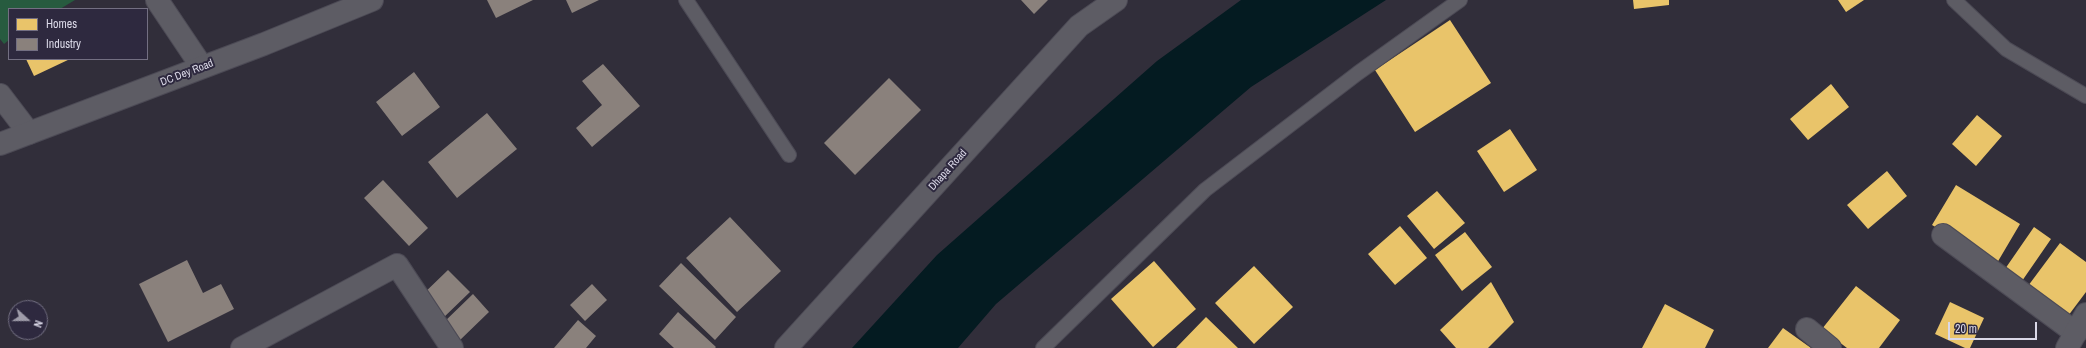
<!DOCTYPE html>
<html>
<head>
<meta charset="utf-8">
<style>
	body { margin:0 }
	#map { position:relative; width:2086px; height:348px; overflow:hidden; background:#312e3a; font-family:"Archivo Narrow",sans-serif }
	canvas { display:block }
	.legend { position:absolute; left:8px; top:8px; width:140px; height:52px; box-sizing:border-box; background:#2e293f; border:1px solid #736f82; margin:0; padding:5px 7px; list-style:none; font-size:12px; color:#dad8e7 }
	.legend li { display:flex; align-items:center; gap:8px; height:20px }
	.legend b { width:20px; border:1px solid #736f82 }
	.north { position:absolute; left:8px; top:300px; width:40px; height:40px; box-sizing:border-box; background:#2e293f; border:1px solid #736f82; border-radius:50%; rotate:111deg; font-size:11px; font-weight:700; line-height:16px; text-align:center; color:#dad8e7 }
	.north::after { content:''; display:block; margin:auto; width:14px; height:18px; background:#9f9caa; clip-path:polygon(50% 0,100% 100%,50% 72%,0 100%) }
	.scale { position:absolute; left:1948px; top:322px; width:89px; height:18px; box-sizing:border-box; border:2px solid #dad8e7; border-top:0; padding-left:5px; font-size:12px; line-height:14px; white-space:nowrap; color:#dad8e7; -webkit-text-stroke:3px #2e293f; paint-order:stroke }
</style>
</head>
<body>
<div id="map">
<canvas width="2086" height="348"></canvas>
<ul class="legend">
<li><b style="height:11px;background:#e9c46a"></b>Homes</li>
<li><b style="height:11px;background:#8a817c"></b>Industry</li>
</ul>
<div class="north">N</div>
<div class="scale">20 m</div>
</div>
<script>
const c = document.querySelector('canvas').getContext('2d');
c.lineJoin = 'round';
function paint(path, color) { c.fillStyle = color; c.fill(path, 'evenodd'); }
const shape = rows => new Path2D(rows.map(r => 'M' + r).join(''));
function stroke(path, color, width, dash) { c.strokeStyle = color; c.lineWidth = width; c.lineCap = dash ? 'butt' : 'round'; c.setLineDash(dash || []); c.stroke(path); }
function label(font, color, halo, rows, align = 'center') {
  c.font = font + ' "Archivo Narrow",sans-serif'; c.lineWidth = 4; c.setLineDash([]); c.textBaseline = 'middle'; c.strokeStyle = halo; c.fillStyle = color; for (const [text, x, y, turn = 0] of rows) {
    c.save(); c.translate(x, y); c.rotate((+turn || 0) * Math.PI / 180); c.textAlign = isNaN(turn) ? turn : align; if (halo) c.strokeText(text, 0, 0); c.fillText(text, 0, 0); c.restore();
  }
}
paint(shape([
	[0,0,75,0,60,9,9,9,9,40,4,44,0,39]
]), '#275b3f');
paint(shape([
	[1241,0,1386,0,1251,87,996,304,958,348,852,348,937,255,1157,61]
]), '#041b21');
paint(shape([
	[1633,0,1669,0,1669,5,1634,9],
	[1838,0,1864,0,1846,12],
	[1450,20,1491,83,1415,132,1375,70],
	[26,59,70,59,34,76],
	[1831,84,1849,107,1808,140,1790,119],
	[1977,115,2002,136,1976,166,1952,144],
	[1510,129,1537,170,1504,192,1477,151],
	[1887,171,1907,196,1868,229,1847,205],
	[1956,185,2020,224,1997,263,1932,225],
	[1437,191,1465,223,1434,249,1407,216],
	[1400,226,1427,258,1395,285,1368,254],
	[2034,227,2051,239,2022,281,2005,269],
	[1465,232,1492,267,1462,291,1435,255],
	[2060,243,2086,262,2086,292,2068,316,2028,286],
	[1154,261,1196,309,1153,347,1111,299],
	[1254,266,1293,307,1254,344,1215,303],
	[1491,282,1514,322,1488,348,1456,348,1440,330],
	[1856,286,1900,320,1879,348,1847,348,1822,329],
	[1950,302,1984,318,1970,348,1965,348,1935,334],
	[1665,304,1714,330,1705,348,1642,348],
	[1206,317,1238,348,1176,348],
	[1783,328,1811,348,1768,348]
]), '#e9c46a');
paint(shape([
	[487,0,533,0,496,18],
	[566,0,599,0,572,13],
	[1021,0,1048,0,1034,14],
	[603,64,640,106,592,147,576,128,602,105,582,81],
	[414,72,440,107,402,136,376,102],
	[889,78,921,110,855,175,824,143],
	[487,113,517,149,457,198,428,162],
	[383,180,428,228,409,246,364,198],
	[730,217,781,271,737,312,686,258],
	[187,260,203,293,221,284,234,309,168,342,139,284],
	[681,263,736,317,715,340,659,286],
	[448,270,470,292,441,320,419,298],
	[592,284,607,300,585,321,570,305],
	[473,294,489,312,459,341,442,324],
	[678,312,716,347,715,348,674,348,659,334],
	[578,320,596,336,586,348,554,348]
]), '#8a817c');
const service = shape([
	[686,0,789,155],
	[1954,0,2006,49,2086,96],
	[1043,348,1205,190,1358,73,1460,0]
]);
const minor = shape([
	[157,0,202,67],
	[0,95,29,133],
	[1943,235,2076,333],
	[1807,329,1830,348],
	[242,348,397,265,452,348]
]);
const tertiary = shape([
	[0,144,264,44,372,0],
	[786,348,1079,26,1116,0],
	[2067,348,2086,314]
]);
stroke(service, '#4c4a55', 16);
stroke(minor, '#4c4a55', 24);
stroke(tertiary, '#4c4a55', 24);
stroke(service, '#5d5c64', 14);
stroke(minor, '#5d5c64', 22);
stroke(tertiary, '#5d5c64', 22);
label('11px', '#dad8e7', '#2e293f', [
	["DC Dey Road",187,73,-21],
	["Dhapa Road",948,170,-48]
]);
</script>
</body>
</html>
